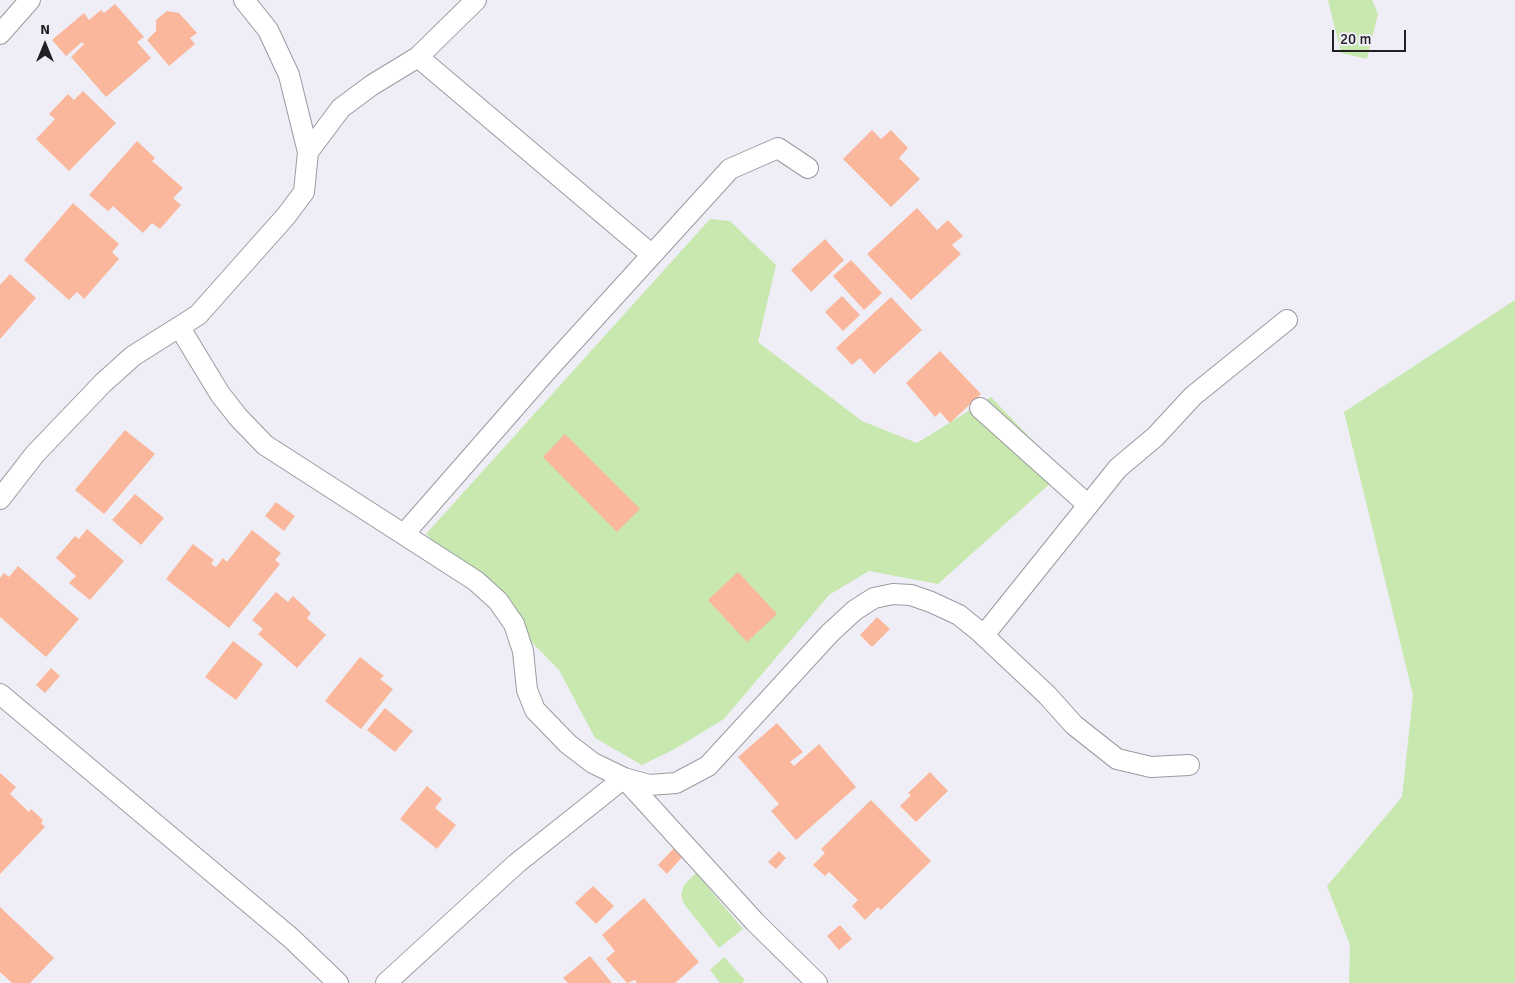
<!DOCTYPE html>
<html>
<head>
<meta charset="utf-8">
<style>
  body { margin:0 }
  #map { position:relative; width:1515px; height:983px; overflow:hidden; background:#efeef7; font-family:Signika,sans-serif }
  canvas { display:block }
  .north { position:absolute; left:20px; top:20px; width:50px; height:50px; -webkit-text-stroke:4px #efeef7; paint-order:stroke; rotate:0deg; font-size:14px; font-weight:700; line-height:20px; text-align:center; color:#201f22 }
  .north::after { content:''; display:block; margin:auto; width:18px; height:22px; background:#201f22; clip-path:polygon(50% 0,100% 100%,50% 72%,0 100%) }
  .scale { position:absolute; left:1332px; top:30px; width:74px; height:22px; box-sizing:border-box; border:2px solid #201f22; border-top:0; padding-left:6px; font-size:15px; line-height:18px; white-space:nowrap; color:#201f22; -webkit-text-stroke:4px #efeef7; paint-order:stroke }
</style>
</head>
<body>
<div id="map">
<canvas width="1515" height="983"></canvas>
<div class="north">N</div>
<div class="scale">20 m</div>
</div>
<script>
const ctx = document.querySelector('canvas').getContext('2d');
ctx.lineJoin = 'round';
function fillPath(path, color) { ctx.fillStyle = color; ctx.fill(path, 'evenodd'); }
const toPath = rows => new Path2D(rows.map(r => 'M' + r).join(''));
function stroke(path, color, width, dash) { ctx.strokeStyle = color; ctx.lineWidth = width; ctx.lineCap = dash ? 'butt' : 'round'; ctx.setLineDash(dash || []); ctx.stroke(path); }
fillPath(toPath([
  [1328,0,1372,0,1378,14,1367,59,1341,53],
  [710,219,730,221,776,265,758,342,862,421,917,443,991,397,1063,472,938,584,869,571,829,595,724,719,673,750,642,765,595,738,559,670,426,534],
  [1515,300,1515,983,1349,983,1350,945,1327,886,1402,797,1413,695,1344,412],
  [696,873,743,929,719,948,684,904,681,895,684,885],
  [724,957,745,980,742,983,720,983,710,970]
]), '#c8e8af');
fillPath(toPath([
  [115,4,144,37,137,42,151,58,106,97,71,57,84,44,82,42,66,56,52,40,84,13,89,20,101,10,104,13],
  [167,11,179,13,197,33,190,38,195,44,169,66,147,40,156,31,156,20],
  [83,91,116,123,69,171,36,139,55,119,49,114,68,94,74,100],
  [872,130,881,139,891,130,908,148,899,158,920,179,891,207,843,159],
  [137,141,155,158,152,161,183,188,173,198,181,205,160,229,152,223,143,233,113,206,108,211,89,195],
  [73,203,119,244,112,252,119,259,84,299,77,292,69,300,24,260],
  [917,208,937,230,948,220,963,236,952,245,961,254,911,300,867,254],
  [825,239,844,260,811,292,791,270],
  [851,260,882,293,864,310,833,276],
  [10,274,36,298,0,339,0,285],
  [842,296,860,315,843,331,825,312],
  [891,297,922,330,874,374,860,358,852,365,836,348],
  [940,351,981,394,950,423,940,412,935,417,906,383],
  [125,430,155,454,104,514,75,490],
  [565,434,640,509,617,532,543,457],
  [135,494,164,518,141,545,112,520],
  [276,502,295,516,284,531,265,516],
  [87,529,124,561,90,600,69,583,76,576,56,558,75,536,79,539],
  [252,530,281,553,275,560,280,564,229,628,166,579,193,544,214,560,211,564,216,567,223,558,227,562],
  [18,566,79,619,46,657,0,617,0,578,4,573,9,577],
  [738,572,777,614,747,642,708,600],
  [276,592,288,602,293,596,311,613,307,618,326,635,297,668,258,634,263,629,252,620],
  [877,617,890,629,872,647,860,635],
  [233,641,263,664,236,700,205,677],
  [360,657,384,676,380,679,393,689,361,729,325,701],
  [51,668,60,676,45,693,36,685],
  [385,708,413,731,395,752,367,730],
  [777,723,803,752,790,762,794,766,819,744,856,787,796,840,771,811,779,804,738,757],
  [930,772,948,791,916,822,900,806,911,795,908,793],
  [0,773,16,787,10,794,29,812,31,809,43,820,41,823,45,827,0,874],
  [427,786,442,799,435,808,456,825,437,849,400,819],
  [871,800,931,861,881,910,878,907,865,920,852,906,858,900,829,872,825,876,813,865,825,853,821,849],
  [675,847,684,855,667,874,658,865],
  [779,851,786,858,776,869,768,862],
  [593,886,614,906,596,924,575,903],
  [644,898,699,962,675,983,637,983,635,980,627,983,606,959,615,951,602,935],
  [0,907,54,958,30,983,12,983,0,972],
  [840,925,852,939,839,950,827,936],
  [590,956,612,983,568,983,563,978]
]), '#fbb79b');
const minor = toPath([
  [0,34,30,0],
  [418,57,652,255],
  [308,152,341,108,372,85,418,57,476,0],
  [180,328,220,394,238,417,265,445,476,581,498,601,514,624,523,651,527,690,535,710,568,744,593,763,624,778,649,785,676,783,708,766,830,633,855,610,874,598,893,594,911,595,931,602,959,615,980,632,1047,695,1074,725,1117,759,1151,767,1189,765],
  [980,408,1088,505],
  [0,499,35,454,103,383,133,356,198,315,286,216,304,192,308,152,289,75,268,30,244,0],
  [404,534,550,367,730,169,778,148,808,168],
  [984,635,1118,468,1155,437,1193,396,1287,320],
  [0,694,291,938,338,983],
  [624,778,755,922,817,983],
  [386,983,516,864,624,778]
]);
stroke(minor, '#9a9aa1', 22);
stroke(minor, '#fff', 20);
</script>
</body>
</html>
